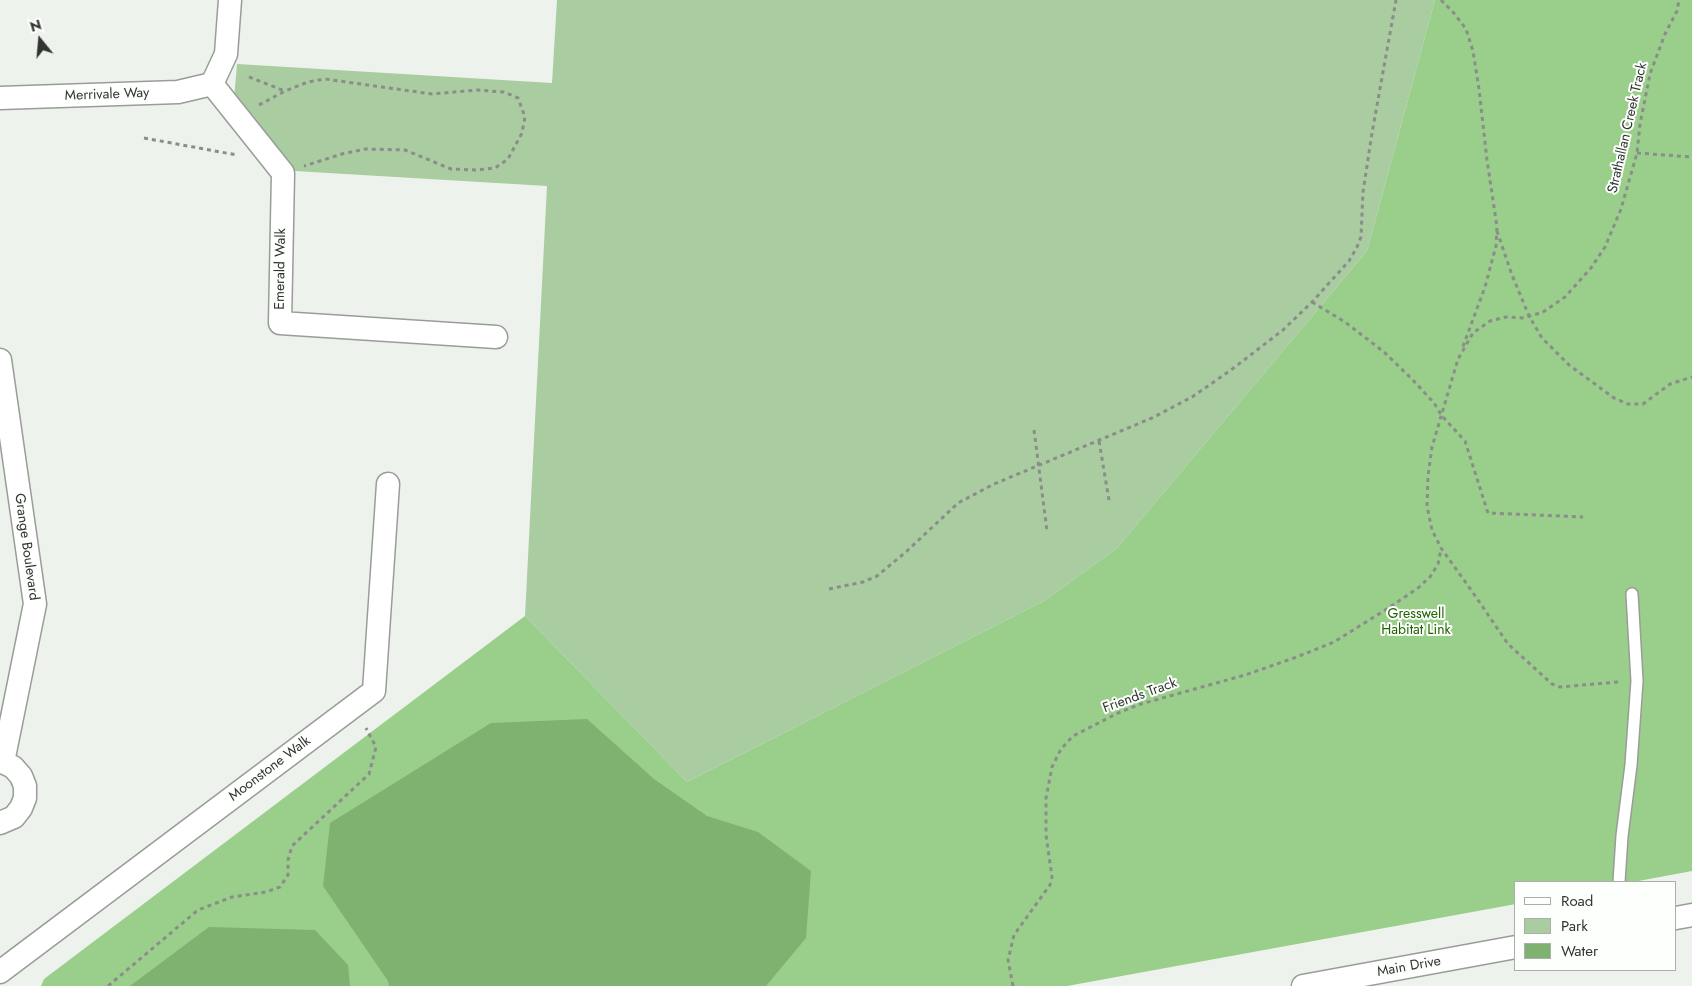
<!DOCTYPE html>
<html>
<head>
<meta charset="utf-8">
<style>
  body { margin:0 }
  #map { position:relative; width:1692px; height:986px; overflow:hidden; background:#eef2ed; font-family:Jost,sans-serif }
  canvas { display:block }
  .legend { position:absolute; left:1514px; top:881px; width:162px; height:90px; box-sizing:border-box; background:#fcfffb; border:1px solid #abaeab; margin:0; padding:6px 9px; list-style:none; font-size:15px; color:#323432 }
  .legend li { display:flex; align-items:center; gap:10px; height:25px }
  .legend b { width:25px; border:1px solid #abaeab }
  .north { position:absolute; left:15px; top:15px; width:50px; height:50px; -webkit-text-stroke:4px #fcfffb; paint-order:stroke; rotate:343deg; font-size:14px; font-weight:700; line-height:20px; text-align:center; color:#323432 }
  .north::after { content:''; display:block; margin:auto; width:18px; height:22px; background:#323432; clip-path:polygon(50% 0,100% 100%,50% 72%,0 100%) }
</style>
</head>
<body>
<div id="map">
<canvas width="1692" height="986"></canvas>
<ul class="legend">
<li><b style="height:6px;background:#fff"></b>Road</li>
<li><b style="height:14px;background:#aacca1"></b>Park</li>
<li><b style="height:14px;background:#7fb271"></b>Water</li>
</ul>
<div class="north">N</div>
</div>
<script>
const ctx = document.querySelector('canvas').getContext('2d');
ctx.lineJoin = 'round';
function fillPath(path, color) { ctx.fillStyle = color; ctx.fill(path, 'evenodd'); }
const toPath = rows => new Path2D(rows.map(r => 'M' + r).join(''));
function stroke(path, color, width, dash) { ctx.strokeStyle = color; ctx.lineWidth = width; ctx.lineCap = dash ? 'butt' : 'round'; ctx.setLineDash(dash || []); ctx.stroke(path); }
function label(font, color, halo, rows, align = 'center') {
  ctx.font = font + ' Jost,sans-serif'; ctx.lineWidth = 4; ctx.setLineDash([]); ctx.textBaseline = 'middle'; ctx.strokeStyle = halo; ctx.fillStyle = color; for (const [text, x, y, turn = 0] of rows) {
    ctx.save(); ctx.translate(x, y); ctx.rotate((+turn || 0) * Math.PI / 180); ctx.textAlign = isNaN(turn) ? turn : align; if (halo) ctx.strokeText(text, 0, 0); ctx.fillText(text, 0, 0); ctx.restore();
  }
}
fillPath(toPath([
  [557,0,1435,0,1367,251,1117,548,1044,601,687,782,525,616,547,186,295,171,234,99,237,64,552,83]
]), '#aacca1');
fillPath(toPath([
  [1435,0,1692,0,1692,871,1633,882,1516,882,1516,904,1067,986,41,986,44,979,525,616,687,782,1044,601,1117,548,1367,251]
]), '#9ace8b');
fillPath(toPath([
  [587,719,654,779,707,816,758,832,811,871,806,938,766,986,389,986,388,981,323,886,330,823,491,723],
  [209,927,315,930,348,965,350,986,130,986]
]), '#7fb271');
const lane = toPath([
  [1619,882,1622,836,1631,765,1637,681,1632,594]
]);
const street = toPath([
  [212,84,283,173,280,323,496,337],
  [212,84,226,54,230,0],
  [0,98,178,92,212,84],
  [0,360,35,604,3,762],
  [0,761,13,767,21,776,25,786,25,798,21,808,14,817,0,823],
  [1676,918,1692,915],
  [0,972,374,691,388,484],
  [1303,986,1516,947]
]);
stroke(lane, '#999d98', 14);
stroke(street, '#999d98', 25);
stroke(toPath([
  [1441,0,1453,12,1466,29,1473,51,1479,89,1487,160,1497,227,1496,246,1485,287,1462,349],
  [249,77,285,91],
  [259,105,285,91,308,82,325,79,432,94,477,90,504,92,518,98,525,117,522,133,508,159,495,168,476,170,451,169,405,150,365,149,342,154,304,166],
  [144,138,237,155],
  [1637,153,1692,157],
  [1497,231,1512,275,1529,316,1542,338,1569,365,1614,398,1628,404,1643,404,1670,384,1692,377],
  [1312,302,1345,322,1384,352,1412,379,1434,403,1442,416,1465,441,1488,513,1583,517],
  [1034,430,1047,531],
  [1099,441,1109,500],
  [829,589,863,582,877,576,907,551,958,503,994,484,1152,418,1192,397,1231,370,1283,330,1312,302,1349,261,1357,247,1361,237,1363,192,1372,133,1396,0],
  [1618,682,1560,687,1552,684,1508,644,1476,597,1441,548,1432,530,1427,506,1428,476,1432,447,1458,359,1473,333,1490,321,1506,317,1524,318,1543,312,1565,297,1591,268,1605,247,1621,209,1637,153,1640,124,1650,74,1665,34,1677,11,1679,0],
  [108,986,198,910,232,897,266,892,280,887,288,875,288,860,292,846,369,774,376,747,366,728],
  [1013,986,1008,960,1014,935,1050,885,1052,877,1046,835,1046,798,1052,767,1061,749,1073,736,1118,713,1141,704,1245,675,1294,658,1334,642,1390,607,1418,588,1430,577,1438,564,1441,549]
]), '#8a8d89', 3, [4, 4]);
stroke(lane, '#fff', 11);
stroke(street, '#fff', 22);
label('14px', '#323432', '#fcfffb', [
  ["Merrivale Way",107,95,-2],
  ["Strathallan Creek Track",1628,128,-77],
  ["Emerald Walk",281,269,-89],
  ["Grange Boulevard",26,547,82],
  ["Friends Track",1140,696,-20],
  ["Moonstone Walk",270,769,-37],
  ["Main Drive",1409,967,-10]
]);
label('14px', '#216203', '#fcfffb', [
  ["Gresswell",1416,615],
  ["Habitat Link",1416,631]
]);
</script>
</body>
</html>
